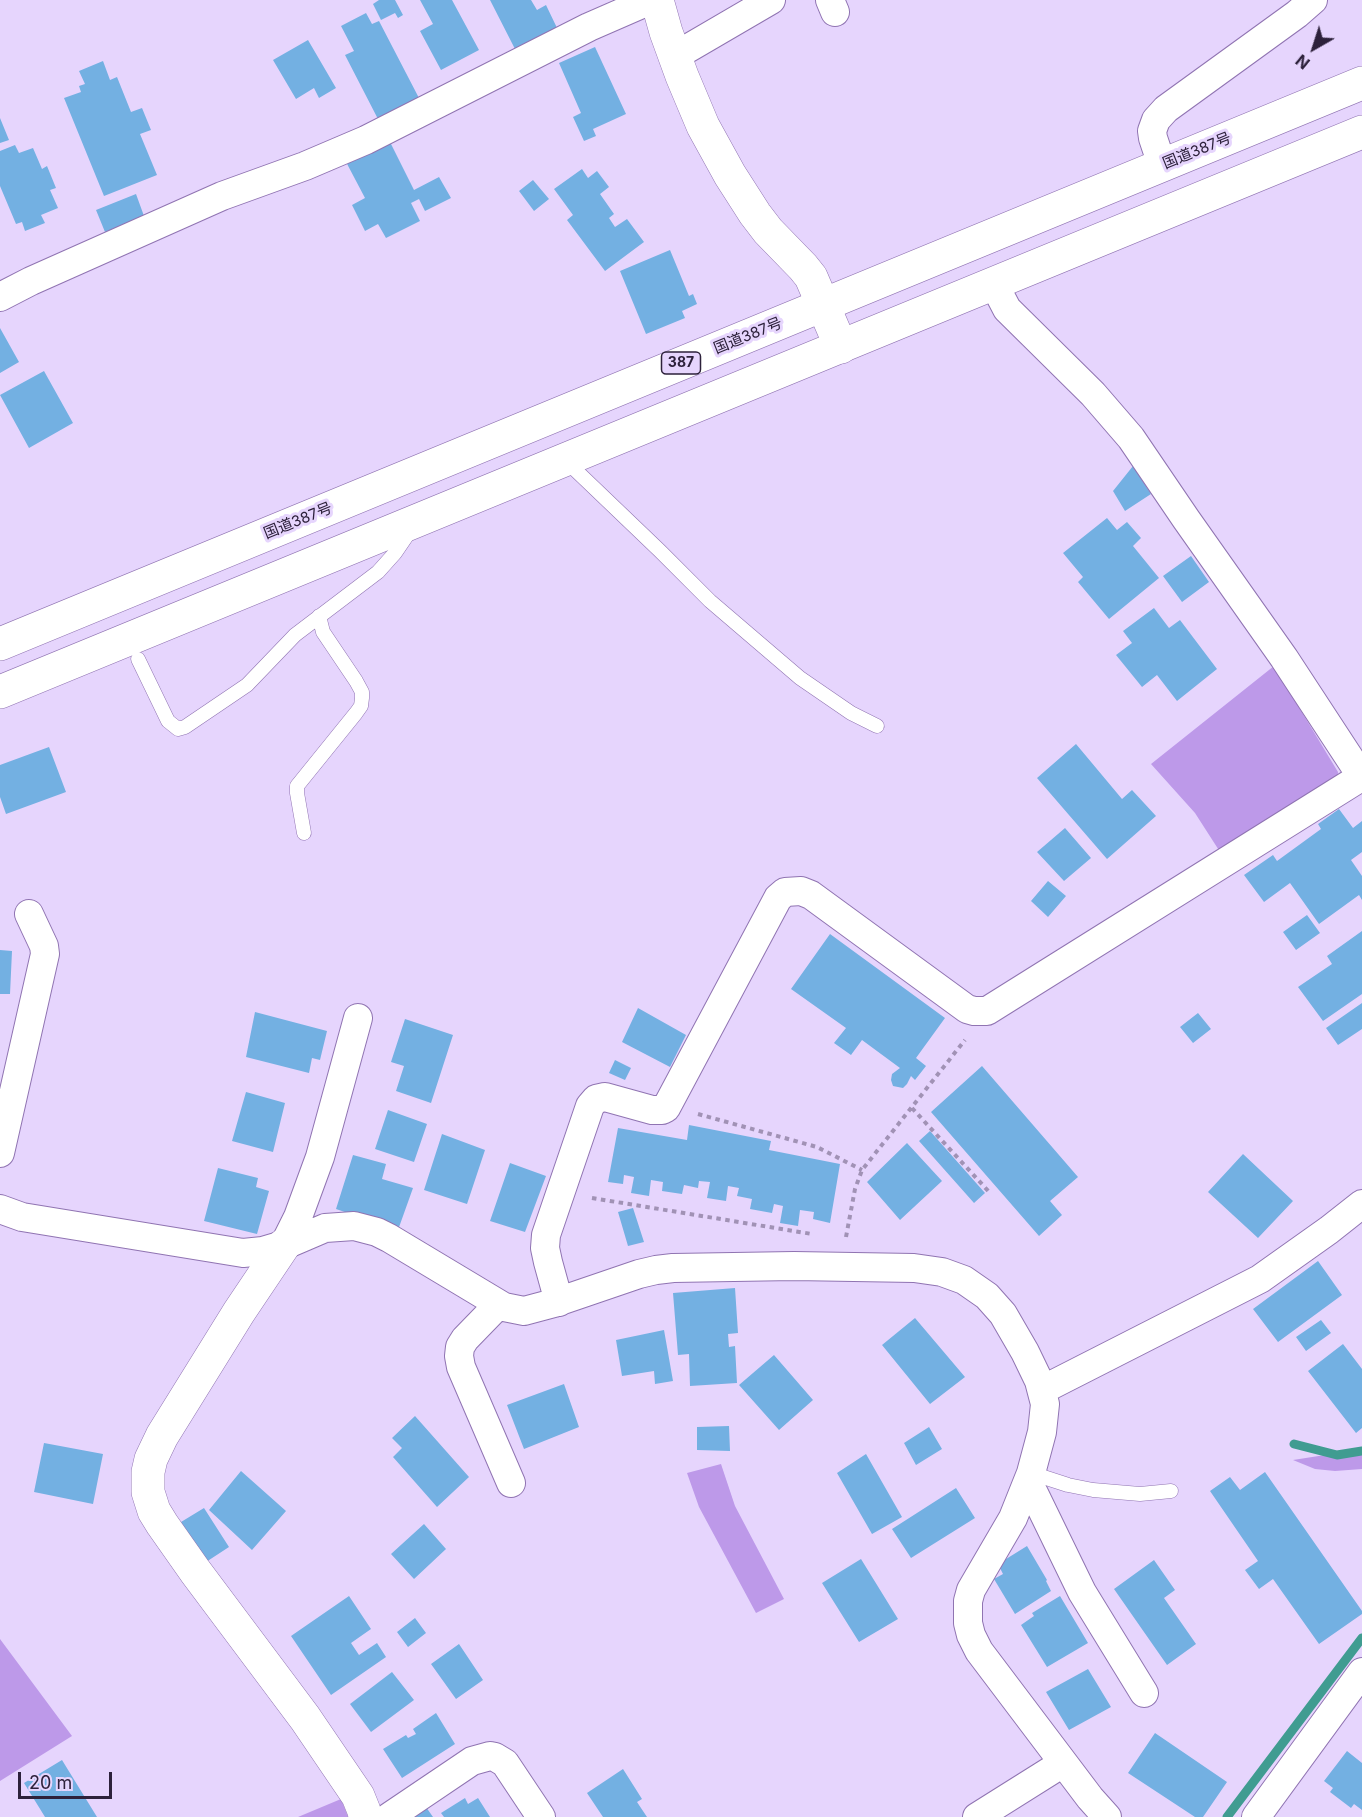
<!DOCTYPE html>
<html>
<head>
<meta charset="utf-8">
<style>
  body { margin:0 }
  #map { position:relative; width:1362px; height:1817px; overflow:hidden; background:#e6d5fd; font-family:Inter,sans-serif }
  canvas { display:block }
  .north { position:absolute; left:1284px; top:18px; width:60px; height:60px; -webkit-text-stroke:4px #e6d5fd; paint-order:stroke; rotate:219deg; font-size:16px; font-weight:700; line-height:24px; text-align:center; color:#2d213b }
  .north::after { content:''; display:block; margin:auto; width:21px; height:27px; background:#2d213b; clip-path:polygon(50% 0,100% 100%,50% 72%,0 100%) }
  .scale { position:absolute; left:18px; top:1772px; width:94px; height:27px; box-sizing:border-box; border:3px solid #2d213b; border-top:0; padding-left:8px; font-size:18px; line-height:21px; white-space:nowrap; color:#2d213b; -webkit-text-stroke:4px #e6d5fd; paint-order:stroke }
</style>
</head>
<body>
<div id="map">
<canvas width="1362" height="1817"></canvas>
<div class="north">N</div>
<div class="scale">20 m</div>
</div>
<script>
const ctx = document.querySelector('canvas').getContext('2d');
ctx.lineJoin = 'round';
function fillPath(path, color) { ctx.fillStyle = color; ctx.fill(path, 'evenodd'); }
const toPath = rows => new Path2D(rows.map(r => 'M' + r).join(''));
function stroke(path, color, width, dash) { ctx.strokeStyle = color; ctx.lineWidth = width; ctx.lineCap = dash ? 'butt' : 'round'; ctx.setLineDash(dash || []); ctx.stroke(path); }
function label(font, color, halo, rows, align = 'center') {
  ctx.font = font + ' Inter,"Noto Sans JP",sans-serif'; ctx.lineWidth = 6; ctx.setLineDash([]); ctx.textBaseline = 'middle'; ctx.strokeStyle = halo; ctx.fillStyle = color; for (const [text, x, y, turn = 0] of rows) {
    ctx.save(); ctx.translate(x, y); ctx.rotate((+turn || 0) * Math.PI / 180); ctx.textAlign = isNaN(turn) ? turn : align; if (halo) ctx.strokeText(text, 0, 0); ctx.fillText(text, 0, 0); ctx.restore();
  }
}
fillPath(toPath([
  [1274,666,1338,772,1337,785,1222,855,1195,813,1151,764],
  [1325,1455,1344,1457,1362,1455,1362,1469,1335,1471,1315,1469,1293,1460],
  [721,1464,735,1506,784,1599,756,1613,699,1507,687,1473],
  [0,1639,72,1736,0,1781],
  [341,1799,348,1817,298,1817]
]), '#bd99e9');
stroke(toPath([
  [1294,1444,1337,1455,1362,1451],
  [1227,1817,1362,1638]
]), '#409c91', 9);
fillPath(toPath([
  [379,0,395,0,403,15,398,18,395,13,381,20,373,4],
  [420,0,452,0,479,50,441,70,420,31,433,24],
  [490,0,531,0,537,10,546,5,558,30,515,49],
  [366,13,372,24,379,21,420,100,379,121,345,55,354,51,341,26],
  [308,40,336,88,319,98,314,88,296,99,273,60],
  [595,47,626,114,593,129,596,136,584,141,573,117,581,113,559,63],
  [103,61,110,80,117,77,131,112,142,108,151,130,140,134,157,175,104,196,64,98,81,92,79,86,85,84,79,71],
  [0,118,9,140,0,143],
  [388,138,414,190,439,177,451,198,425,211,419,199,411,203,420,221,386,238,378,224,365,231,352,205,365,198,345,160],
  [15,145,19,153,33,148,42,169,47,166,56,188,50,190,58,208,41,215,45,223,25,231,22,222,16,224,0,186,0,151],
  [582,169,588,178,597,171,609,187,600,194,614,214,609,218,615,227,627,219,644,242,605,271,567,220,573,215,554,189],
  [533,180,549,199,534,211,519,191],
  [136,194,144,216,105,232,96,210],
  [670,250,689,296,693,294,697,304,682,311,685,318,646,334,620,271],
  [0,328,19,362,0,373],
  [44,371,73,423,29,448,0,395],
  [1133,466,1151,494,1125,511,1113,491],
  [1107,518,1117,530,1127,522,1141,538,1133,546,1159,578,1109,619,1078,582,1083,577,1063,553],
  [1191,556,1209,582,1182,602,1163,576],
  [1154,608,1169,628,1180,620,1217,669,1177,701,1157,675,1142,687,1116,655,1132,643,1123,631],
  [1076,744,1122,799,1132,790,1156,816,1107,859,1037,778],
  [49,747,66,792,6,814,0,797,0,765],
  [1339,809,1353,828,1362,821,1362,852,1351,860,1362,876,1362,900,1359,895,1319,924,1290,883,1264,902,1244,875,1273,855,1277,861,1321,829,1318,824],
  [1065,828,1091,858,1064,881,1037,852],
  [1048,881,1066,896,1048,917,1031,901],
  [1307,915,1320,933,1296,950,1283,932],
  [1362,931,1362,994,1323,1021,1298,987,1332,964,1327,956],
  [830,934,945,1018,916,1058,926,1066,915,1080,911,1076,907,1084,903,1088,893,1086,891,1080,892,1074,900,1068,862,1040,851,1055,834,1043,846,1028,791,989],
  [0,950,12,951,10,994,0,994],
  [1362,1003,1362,1029,1338,1045,1326,1028],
  [638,1008,686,1035,670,1067,622,1042],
  [255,1012,327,1031,320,1060,312,1058,309,1073,246,1057],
  [1198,1013,1211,1029,1193,1043,1180,1027],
  [405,1019,453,1035,431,1103,396,1091,404,1066,391,1062],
  [615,1060,631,1068,625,1080,609,1073],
  [982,1066,1078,1177,1050,1201,1062,1215,1039,1236,931,1112],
  [246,1092,285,1103,273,1152,232,1141],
  [388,1110,427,1124,414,1162,375,1149],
  [689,1125,771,1141,769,1150,840,1164,830,1223,813,1219,814,1212,800,1210,798,1226,780,1223,783,1206,774,1204,772,1213,750,1209,752,1199,737,1196,739,1188,728,1186,726,1201,707,1198,710,1182,699,1181,698,1188,684,1185,682,1194,662,1191,663,1182,651,1180,649,1196,631,1193,634,1177,624,1175,623,1184,608,1182,618,1128,687,1140],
  [930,1131,985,1193,974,1203,919,1141],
  [442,1134,485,1150,467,1204,424,1190],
  [907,1143,942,1181,900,1220,867,1182],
  [1243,1154,1293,1201,1258,1238,1208,1192],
  [353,1155,386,1164,382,1179,413,1188,398,1230,336,1209],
  [510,1163,546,1176,525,1232,490,1221],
  [218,1168,258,1178,256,1187,269,1191,257,1234,204,1221],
  [633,1208,644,1242,628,1246,618,1212],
  [1318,1261,1342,1295,1278,1342,1253,1309],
  [735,1288,738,1333,728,1334,729,1347,735,1346,737,1383,690,1386,689,1354,678,1355,673,1293],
  [915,1318,965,1377,930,1404,882,1345],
  [1321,1320,1331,1333,1306,1351,1296,1337],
  [664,1330,673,1381,655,1384,654,1371,622,1376,616,1340],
  [1343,1344,1362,1369,1362,1428,1356,1433,1308,1371],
  [774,1355,813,1400,779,1430,739,1385],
  [564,1384,579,1427,524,1449,507,1405],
  [415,1416,469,1477,437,1507,393,1457,402,1448,392,1438],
  [729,1426,730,1451,697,1450,697,1427],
  [929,1427,942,1449,916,1465,904,1443],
  [44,1443,103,1454,93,1504,34,1492],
  [866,1454,902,1517,872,1534,837,1473],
  [241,1471,286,1511,252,1550,209,1510],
  [1265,1472,1362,1611,1362,1614,1319,1644,1273,1579,1259,1589,1245,1570,1258,1561,1210,1491,1230,1477,1240,1490],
  [956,1488,975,1518,911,1558,892,1529],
  [204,1508,229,1547,206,1562,181,1522],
  [424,1524,446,1549,414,1579,391,1554],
  [1027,1546,1047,1580,1046,1581,1051,1591,1015,1614,994,1579,1003,1574,998,1564],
  [861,1559,898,1619,859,1642,822,1583],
  [1154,1560,1175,1590,1164,1598,1196,1644,1167,1665,1114,1589],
  [349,1596,371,1629,351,1643,359,1655,377,1643,386,1657,331,1695,291,1636],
  [1060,1596,1088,1643,1047,1667,1021,1625,1034,1616,1032,1613],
  [415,1618,426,1633,408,1647,397,1632],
  [459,1644,483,1680,456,1699,431,1664],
  [1088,1669,1111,1707,1069,1730,1046,1692],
  [392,1672,414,1700,371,1732,350,1704],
  [436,1713,455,1744,402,1778,383,1749,406,1735,408,1738,416,1734,413,1729],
  [1155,1733,1227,1782,1203,1817,1195,1817,1128,1773],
  [1347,1751,1362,1763,1362,1810,1354,1804,1351,1808,1330,1792,1333,1788,1324,1781],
  [62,1760,97,1817,45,1817,24,1783],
  [623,1769,642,1799,637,1802,647,1817,603,1817,587,1793],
  [465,1798,468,1804,478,1798,490,1817,444,1817,441,1813],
  [426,1807,433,1817,410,1817]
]), '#73b0e2');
const service = toPath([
  [565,460,660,551,710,601,800,678,851,713,877,726],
  [138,659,168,721,178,729,185,727,247,685,295,635,378,572,395,553,410,531],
  [304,833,297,793,297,786,356,713,361,706,362,698,362,692,356,681,323,632,319,616],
  [1031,1473,1068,1485,1093,1490,1140,1494,1171,1491]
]);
const minor = toPath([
  [830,0,835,12],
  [675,56,771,0],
  [1162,165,1153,138,1152,131,1156,120,1166,109,1297,14,1313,0],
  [994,284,1007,309,1093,394,1131,438,1186,519,1284,658,1362,777],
  [0,297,31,281,222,196,305,166,366,140,589,27,651,0],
  [0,1153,45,954,44,946,29,914],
  [0,1209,22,1217,243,1253,263,1251,290,1243,325,1228,354,1226,377,1232,389,1238,504,1307,524,1311,554,1303,639,1274,656,1270,673,1268,794,1266,914,1268,942,1272,964,1280,987,1296,1003,1314,1025,1352,1039,1381,1045,1404,1042,1432,1031,1473,1013,1518,971,1590,968,1601,968,1623,971,1635,979,1651,1090,1798,1107,1817],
  [284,1245,298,1217,320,1157,358,1018],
  [559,1302,548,1262,545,1248,546,1235,590,1106,596,1099,605,1097,652,1110,662,1110,666,1108,778,898,785,892,801,891,811,895,967,1009,974,1011,987,1011,1361,777],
  [499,1304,465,1339,460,1347,459,1356,461,1367,511,1483],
  [1042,1390,1260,1279,1329,1230,1362,1204],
  [1028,1481,1082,1592,1144,1693],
  [389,1817,472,1761,490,1756,495,1757,505,1763,541,1817],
  [977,1817,1063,1763],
  [1256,1817,1362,1672]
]);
const tertiary = toPath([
  [657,0,666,32,682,76,703,126,730,175,755,214,768,231,803,267,811,277,841,347],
  [284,1245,239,1312,162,1436,151,1459,148,1472,148,1492,154,1511,162,1524,195,1571,305,1718,358,1796,364,1811,365,1817]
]);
const trunk = toPath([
  [0,644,1362,83],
  [0,692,1362,132]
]);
stroke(service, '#9074b2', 15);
stroke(minor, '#9074b2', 30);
stroke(tertiary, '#9074b2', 34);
stroke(trunk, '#9074b2', 34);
stroke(toPath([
  [912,1108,991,1194],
  [698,1114,817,1147,862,1170],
  [592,1198,812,1234],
  [846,1237,855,1189,862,1170,965,1040]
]), '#a192b5', 4, [4.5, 4.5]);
stroke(service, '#fff', 14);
stroke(minor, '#fff', 28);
stroke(tertiary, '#fff', 33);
stroke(trunk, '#fff', 33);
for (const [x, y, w] of [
  [681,363,39]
]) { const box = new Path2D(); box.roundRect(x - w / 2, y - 11, w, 22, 4.5); ctx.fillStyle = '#e6d5fd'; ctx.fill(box); stroke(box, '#2d213b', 1.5); }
label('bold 14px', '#2d213b', null, [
  ["387",681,363]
]);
label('15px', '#2d213b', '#e6d5fd', [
  ["国道387号",1197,151,-22],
  ["国道387号",748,336,-22],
  ["国道387号",298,521,-22]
]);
</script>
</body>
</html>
